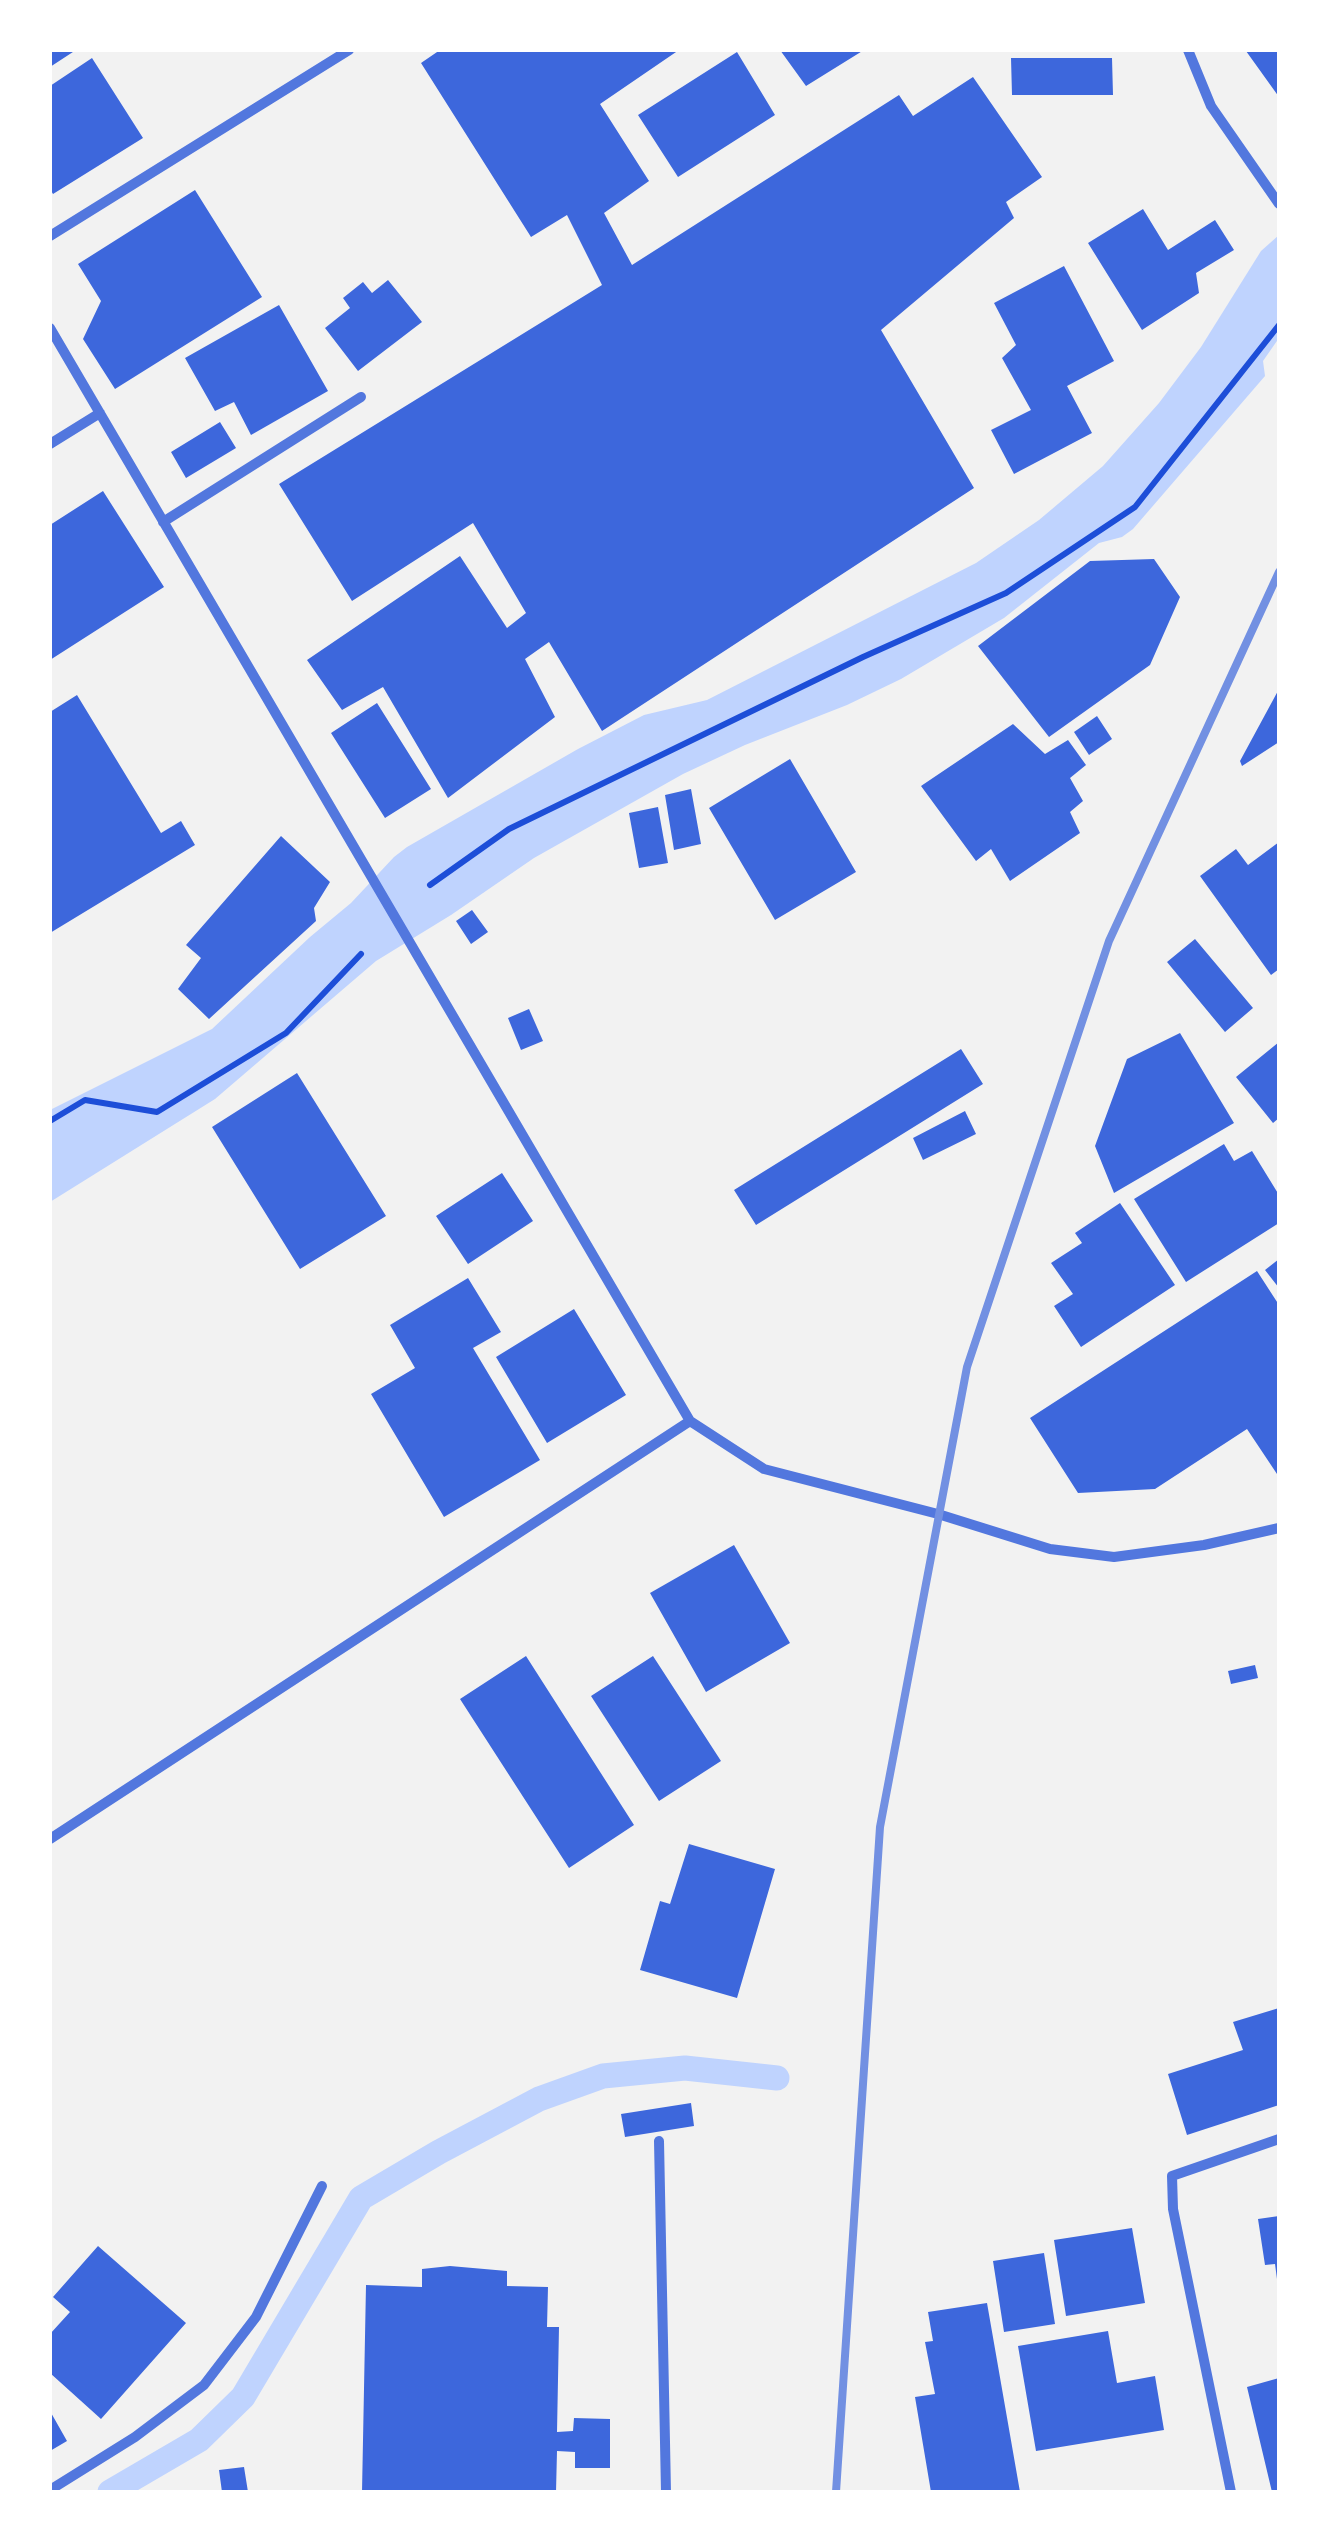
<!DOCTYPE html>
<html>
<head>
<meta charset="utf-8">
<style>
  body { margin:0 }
  #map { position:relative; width:1329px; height:2542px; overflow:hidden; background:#f2f2f2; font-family:Figtree,sans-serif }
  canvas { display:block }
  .frame { position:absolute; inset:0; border:52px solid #fff; pointer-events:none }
</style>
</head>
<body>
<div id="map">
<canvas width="1329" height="2542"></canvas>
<div class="frame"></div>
</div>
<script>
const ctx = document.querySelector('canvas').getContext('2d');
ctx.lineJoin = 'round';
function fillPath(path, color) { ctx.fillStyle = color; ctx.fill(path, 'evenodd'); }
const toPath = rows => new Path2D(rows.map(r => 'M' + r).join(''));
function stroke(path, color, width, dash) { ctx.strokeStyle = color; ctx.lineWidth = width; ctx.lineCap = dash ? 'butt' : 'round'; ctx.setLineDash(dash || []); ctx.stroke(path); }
fillPath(toPath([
  [1279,235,1279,338,1263,361,1265,376,1133,529,1122,537,1099,543,1004,618,901,679,847,705,745,745,683,774,534,858,451,915,376,961,215,1099,50,1202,50,1110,212,1029,310,937,351,903,394,857,407,847,578,749,644,715,707,700,976,563,1039,520,1103,466,1159,403,1201,347,1261,251]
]), '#bfd3fe');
stroke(toPath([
  [110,2492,199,2440,243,2397,361,2198,439,2152,539,2099,603,2076,685,2068,777,2078]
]), '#bfd3fe', 25);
fillPath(toPath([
  [50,50,76,50,50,67],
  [440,50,679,50,600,104,649,181,604,213,632,265,899,95,913,116,973,77,1042,177,1006,202,1014,218,881,330,974,488,602,731,549,642,525,659,555,717,448,798,383,687,342,710,307,660,460,556,507,628,526,613,473,523,352,601,279,484,602,285,567,215,531,237,421,63],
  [780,50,864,50,806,86],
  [1248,50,1279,50,1279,97,1246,51],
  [737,52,775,115,678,177,638,115],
  [92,58,143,138,53,194,50,189,50,86],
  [1011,58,1112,58,1113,95,1012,95],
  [195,190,262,297,115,389,83,339,101,301,78,264],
  [1143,209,1168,250,1215,220,1234,250,1196,273,1199,293,1142,330,1088,243],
  [1064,266,1114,361,1067,386,1092,433,1014,474,991,430,1031,410,1002,358,1016,345,994,303],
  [388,280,422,322,358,371,325,328,350,308,343,298,363,282,372,293],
  [279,305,328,391,251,435,234,402,215,411,185,358],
  [220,422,236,448,186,478,171,452],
  [103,491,164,587,50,660,50,525],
  [1154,559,1180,597,1150,665,1049,737,978,646,1090,561],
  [1279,689,1279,742,1242,766,1240,761],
  [77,695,161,833,181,821,195,845,50,933,50,712],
  [377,703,431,789,385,818,331,733],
  [1097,716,1112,739,1089,755,1074,732],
  [1013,724,1045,754,1068,740,1086,765,1070,778,1083,801,1070,812,1080,833,1010,881,991,849,976,861,921,786],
  [790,759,856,872,775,920,709,808],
  [691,789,701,844,674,850,665,795],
  [658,807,668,863,639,868,629,813],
  [281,836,330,882,314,908,316,921,209,1019,178,989,201,958,186,945],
  [1279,842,1279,969,1271,975,1200,876,1236,849,1248,865],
  [472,910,488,932,471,944,456,921],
  [1195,939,1253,1008,1225,1032,1167,962],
  [529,1009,543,1041,521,1050,508,1018],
  [1180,1033,1234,1123,1114,1193,1095,1146,1127,1059],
  [1279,1042,1279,1118,1273,1123,1236,1077],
  [961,1049,983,1084,756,1225,734,1190],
  [297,1073,386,1216,300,1269,212,1127],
  [965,1111,976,1134,923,1160,913,1138],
  [1224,1144,1234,1161,1252,1151,1279,1195,1279,1223,1186,1282,1134,1199],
  [502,1173,533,1221,468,1264,436,1216],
  [1120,1203,1175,1285,1081,1347,1054,1306,1073,1294,1051,1263,1082,1243,1075,1233],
  [1279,1259,1279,1288,1265,1270],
  [1257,1271,1279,1305,1279,1477,1247,1429,1155,1489,1078,1493,1030,1418],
  [468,1278,501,1332,473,1348,540,1460,444,1517,371,1394,415,1368,390,1325],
  [574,1309,626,1395,547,1443,496,1357],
  [734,1545,790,1643,706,1692,650,1593],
  [526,1656,634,1825,569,1868,460,1699],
  [653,1656,721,1761,659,1801,591,1696],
  [1255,1665,1258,1678,1231,1684,1228,1671],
  [689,1844,775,1869,737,1998,640,1970,660,1901,670,1904],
  [1279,2008,1279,2105,1187,2135,1168,2074,1243,2050,1233,2022],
  [691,2103,694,2126,625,2137,621,2114],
  [1279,2216,1279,2278,1277,2279,1275,2264,1265,2265,1258,2219],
  [1132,2228,1145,2303,1066,2316,1054,2240],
  [98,2246,186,2323,101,2419,50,2373,50,2334,70,2312,53,2297],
  [1044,2253,1055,2324,1004,2332,993,2261],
  [450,2266,507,2271,507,2286,548,2287,547,2327,559,2327,557,2432,573,2431,574,2418,610,2419,610,2468,575,2468,575,2452,557,2451,556,2492,362,2492,366,2285,422,2287,422,2269],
  [987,2303,1020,2492,931,2492,915,2397,935,2394,925,2342,933,2341,928,2312],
  [1108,2331,1117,2383,1155,2376,1164,2430,1036,2451,1018,2346],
  [1279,2378,1279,2492,1272,2492,1247,2387],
  [50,2411,67,2441,50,2451],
  [244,2467,248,2492,222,2492,219,2470]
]), '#3d67dc');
stroke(toPath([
  [430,885,509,829,863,657,1006,593,1135,507,1279,325],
  [50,1121,85,1100,157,1112,286,1033,361,954]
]), '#1d4ed8', 6);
stroke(toPath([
  [1188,50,1211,106,1279,204],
  [50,236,349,50],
  [50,328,690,1421,764,1469,938,1514,1050,1549,1114,1557,1204,1545,1279,1528],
  [50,444,100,413],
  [163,522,361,397],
  [50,1839,690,1421],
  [659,2141,666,2492],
  [50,2490,135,2437,204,2385,256,2317,322,2186],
  [1231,2492,1173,2209,1172,2176,1279,2139]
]), '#5277de', 10);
stroke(toPath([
  [836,2492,880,1827,967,1367,1109,941,1279,572]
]), '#7290e2', 8);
</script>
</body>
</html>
